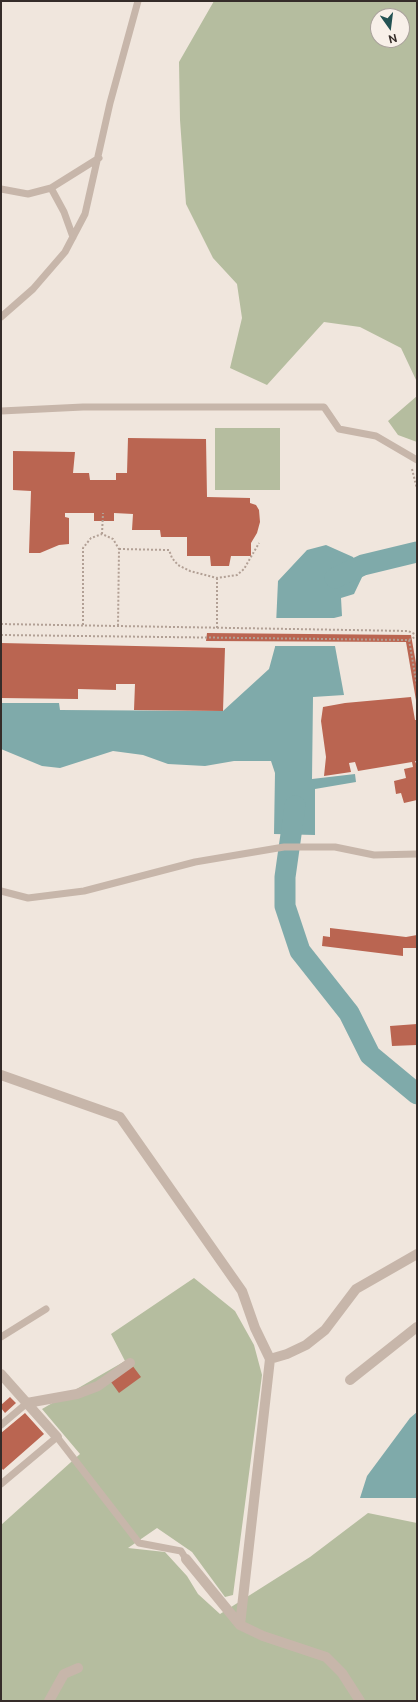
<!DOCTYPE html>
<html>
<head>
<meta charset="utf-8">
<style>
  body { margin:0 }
  #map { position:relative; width:418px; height:1702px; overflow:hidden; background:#f0e6dd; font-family:"Public Sans",sans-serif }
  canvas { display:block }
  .frame { position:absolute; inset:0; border:2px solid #352c29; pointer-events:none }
  .north { position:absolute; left:370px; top:8px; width:40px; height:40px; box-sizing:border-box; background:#f8f0e9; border:1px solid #aaa29c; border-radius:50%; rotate:166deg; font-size:11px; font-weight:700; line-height:16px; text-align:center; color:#352c29 }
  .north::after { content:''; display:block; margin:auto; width:14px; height:18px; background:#235253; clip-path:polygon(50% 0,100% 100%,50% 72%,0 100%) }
</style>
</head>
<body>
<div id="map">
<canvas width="418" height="1702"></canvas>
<div class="frame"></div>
<div class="north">N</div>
</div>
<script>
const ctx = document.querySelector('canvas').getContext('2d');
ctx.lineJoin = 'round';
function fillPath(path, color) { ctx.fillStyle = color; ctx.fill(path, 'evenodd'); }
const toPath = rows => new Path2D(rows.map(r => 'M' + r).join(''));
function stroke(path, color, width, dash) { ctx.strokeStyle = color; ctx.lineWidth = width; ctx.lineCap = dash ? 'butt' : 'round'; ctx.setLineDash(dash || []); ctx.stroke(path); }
fillPath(toPath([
  [214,1,417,1,417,382,401,348,360,327,324,322,267,385,230,368,242,318,237,284,213,258,186,204,180,120,179,62],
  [378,16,402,16,402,40,378,40],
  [417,396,417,442,398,435,388,421],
  [215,428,280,428,280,490,215,490],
  [194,1278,235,1311,254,1345,262,1375,233,1595,225,1597,192,1552,157,1528,128,1548,165,1552,187,1576,198,1594,220,1614,310,1557,368,1513,417,1523,417,1701,1,1701,1,1525,80,1454,42,1409,125,1361,111,1334]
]), '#b5bd9f');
fillPath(toPath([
  [326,545,353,557,364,573,354,594,341,598,342,616,330,619,344,695,313,697,312,779,355,774,356,782,315,789,315,835,274,834,275,773,271,761,234,761,205,766,168,764,143,755,113,751,60,768,42,766,1,749,1,703,59,703,60,710,223,711,269,669,275,647,278,581,307,550],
  [417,1412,417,1498,360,1498,367,1476,410,1418]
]), '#7faaaa');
fillPath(toPath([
  [275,618,343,618,332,620,337,646,273,646]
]), '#f0e6dd');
stroke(toPath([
  [335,578,363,565,417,552],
  [295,806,285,877,285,906,300,951,349,1013,370,1055,417,1094]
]), '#7faaaa', 21);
fillPath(toPath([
  [128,438,206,439,207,497,250,498,250,503,256,505,259,510,260,522,257,533,251,543,251,556,231,556,229,566,211,566,210,556,187,556,187,537,161,537,160,530,132,530,133,514,114,513,114,521,94,521,94,513,65,513,65,517,69,518,69,544,59,545,40,553,29,553,31,491,13,490,13,451,75,452,73,473,89,473,90,480,116,480,116,473,127,473],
  [207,633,411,635,417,669,417,706,406,642,206,641],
  [1,643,225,648,223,711,134,710,135,684,116,684,116,690,78,689,78,699,1,698],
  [411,697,415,720,417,720,417,761,415,761,417,766,417,800,404,803,401,793,396,794,394,781,406,778,404,769,413,767,412,762,358,771,355,762,349,763,351,772,324,776,326,757,321,721,323,707,345,703],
  [330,928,406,937,417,935,417,948,403,948,403,956,322,946,323,936,330,937],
  [417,1024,417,1045,392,1046,390,1026],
  [132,1365,141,1377,119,1393,111,1382],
  [10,1397,16,1403,5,1413,1,1408,1,1405],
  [25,1413,44,1434,3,1470,1,1467,1,1433]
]), '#ba6551');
stroke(toPath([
  [412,469,417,489],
  [102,534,103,513],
  [119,549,169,550,172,558,178,565,190,571,217,578,237,575,244,569,259,543],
  [217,578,217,628],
  [1,624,408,631,417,635],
  [83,625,83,548,91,538,102,534,113,539,119,549,118,626],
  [1,635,409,640,417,686],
  [409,640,417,636]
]), '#b2a095', 2, [2, 2]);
stroke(toPath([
  [51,188,64,212,73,237],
  [1,189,28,194,51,188,99,158],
  [1,317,33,289,65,252,85,214,110,103,138,1],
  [1,411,83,407,324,407,339,429,376,436,417,460],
  [1,891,28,898,84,891,195,862,284,847,335,847,374,855,417,854],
  [1,1337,46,1309],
  [1,1425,27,1403],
  [1,1484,57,1437,139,1543,181,1551,186,1559]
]), '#c7b6aa', 7);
stroke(toPath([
  [1,1075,120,1117,242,1291,255,1328,270,1359,287,1354,306,1345,325,1330,356,1289,417,1254],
  [1,1374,57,1437],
  [350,1380,417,1327],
  [27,1403,77,1394,98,1386,130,1363],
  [186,1559,240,1625,263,1636,326,1657,342,1673,360,1701],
  [240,1625,270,1359],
  [49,1701,64,1674,78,1668]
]), '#c7b6aa', 10);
</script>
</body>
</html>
